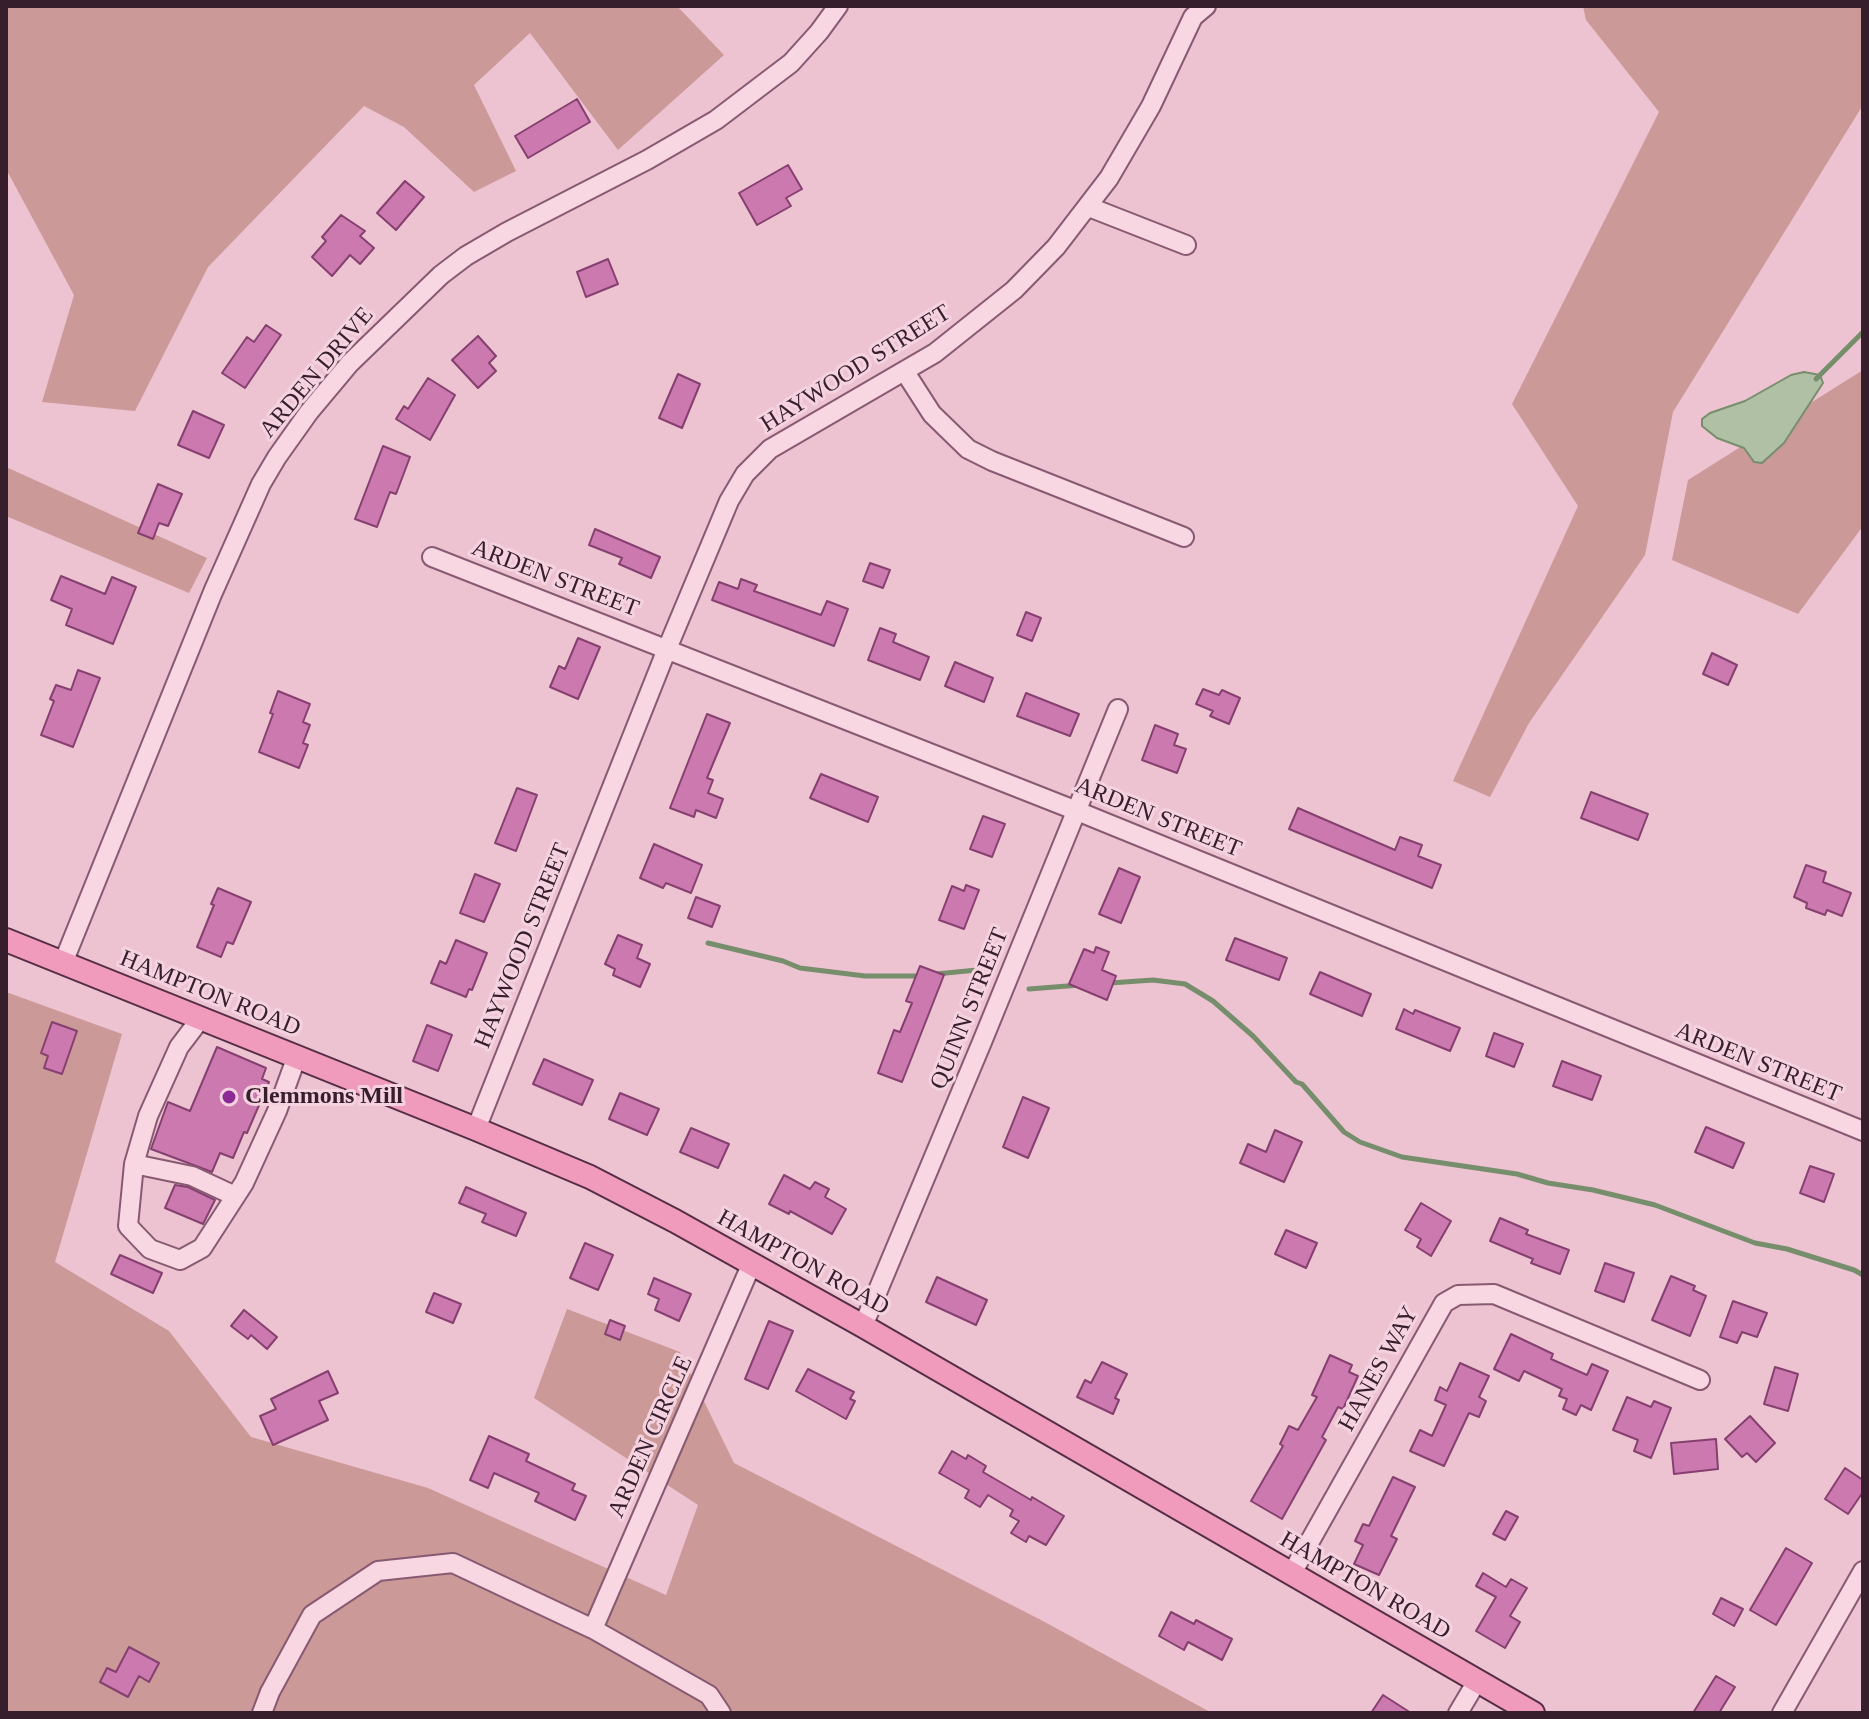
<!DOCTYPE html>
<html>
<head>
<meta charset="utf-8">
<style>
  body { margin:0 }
  #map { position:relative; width:1869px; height:1719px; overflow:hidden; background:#edc3d2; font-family:"Times New Roman",serif }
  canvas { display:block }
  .frame { position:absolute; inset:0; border:8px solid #371e2d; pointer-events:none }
</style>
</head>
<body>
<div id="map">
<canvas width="1869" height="1719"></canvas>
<div class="frame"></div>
</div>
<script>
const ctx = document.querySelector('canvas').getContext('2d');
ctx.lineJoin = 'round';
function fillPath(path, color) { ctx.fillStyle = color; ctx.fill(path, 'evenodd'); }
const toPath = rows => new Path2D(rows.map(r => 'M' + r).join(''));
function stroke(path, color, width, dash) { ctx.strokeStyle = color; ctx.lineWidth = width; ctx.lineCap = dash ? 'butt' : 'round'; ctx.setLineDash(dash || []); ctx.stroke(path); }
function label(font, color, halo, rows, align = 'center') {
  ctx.font = font + ' "Times New Roman",serif'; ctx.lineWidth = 6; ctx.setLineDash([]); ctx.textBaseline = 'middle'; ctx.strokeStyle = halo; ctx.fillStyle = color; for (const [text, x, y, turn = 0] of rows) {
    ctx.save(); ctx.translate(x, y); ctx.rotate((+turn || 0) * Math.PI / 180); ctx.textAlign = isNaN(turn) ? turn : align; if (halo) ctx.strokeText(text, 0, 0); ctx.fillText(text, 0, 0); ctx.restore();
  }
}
fillPath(toPath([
  [6,6,677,6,724,55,618,150,530,33,474,85,516,171,474,192,404,127,364,106,208,267,135,411,42,402,74,295,6,169],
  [1583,6,1863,6,1863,105,1673,412,1645,555,1529,723,1490,797,1453,781,1578,506,1512,404,1659,112,1586,20],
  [1863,370,1863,526,1798,614,1672,560,1688,480],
  [6,467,207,558,189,593,6,516],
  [6,992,122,1034,55,1262,169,1331,251,1437,428,1488,666,1595,698,1505,534,1398,567,1309,680,1352,734,1463,1041,1620,1212,1713,6,1713]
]), '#cb9997');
const water = toPath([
  [1804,372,1820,375,1823,383,1784,443,1762,463,1754,462,1744,448,1717,438,1702,426,1702,419,1710,413,1745,401,1791,375,1804,372]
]);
fillPath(water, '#afc0a5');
stroke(water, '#778e6c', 2);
stroke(toPath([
  [1816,379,1863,332],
  [708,943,783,961,800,968,865,976,923,976],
  [936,974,977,970],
  [1110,983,1153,980,1185,984,1213,1001,1253,1036,1296,1082,1302,1084,1344,1132,1360,1142,1402,1157,1517,1174,1548,1183,1593,1190,1655,1205,1755,1243,1787,1249,1854,1270,1863,1275],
  [1029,989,1080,985]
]), '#778e6c', 5);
const building = toPath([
  [577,99,590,122,528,158,515,136,577,99],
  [788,165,802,189,786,198,791,206,757,225,739,193,788,165],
  [405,181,424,197,396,230,377,213,405,181],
  [341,215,365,231,360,236,374,248,360,264,350,255,332,276,312,257,326,241,322,237,341,215],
  [608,259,618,284,586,297,577,272,608,259],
  [266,325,281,335,245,388,222,373,247,337,254,342,266,325],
  [478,336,496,356,489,363,496,371,478,388,452,360,478,336],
  [678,374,700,384,682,428,659,418,678,374],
  [428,378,455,395,430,440,396,419,404,406,408,409,428,378],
  [193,411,224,425,209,458,178,445,193,411],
  [383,446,410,457,396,494,390,492,377,527,355,519,383,446],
  [158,484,182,494,168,526,159,523,153,539,138,533,158,484],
  [595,529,660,557,651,578,619,564,622,558,589,545,595,529],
  [870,563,890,570,883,588,863,581,870,563],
  [61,576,105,594,112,577,136,587,113,644,66,625,72,609,51,600,61,576],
  [741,579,757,585,754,591,821,615,827,601,848,609,834,646,712,600,719,582,738,589,741,579],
  [1026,612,1041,618,1032,641,1017,635,1026,612],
  [880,628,896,634,893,642,929,657,920,680,868,660,880,628],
  [578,638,600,647,578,699,550,687,559,666,565,669,578,638],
  [1712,653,1737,665,1728,685,1703,674,1712,653],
  [955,662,993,678,984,702,945,686,955,662],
  [78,670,100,678,73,747,41,735,54,701,50,699,56,685,71,690,78,670],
  [1203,689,1219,695,1222,690,1240,698,1229,724,1210,716,1213,711,1196,704,1203,689],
  [278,691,310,704,303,722,310,725,303,743,308,745,299,768,259,752,273,714,270,713,278,691],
  [1026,693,1079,714,1070,736,1017,716,1026,693],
  [707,714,730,723,707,778,713,780,708,793,723,799,716,818,696,810,694,817,670,808,707,714],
  [1155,725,1178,734,1174,745,1186,749,1177,773,1142,760,1155,725],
  [821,774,878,797,868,822,810,798,821,774],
  [517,788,537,795,516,851,495,843,517,788],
  [1591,792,1648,814,1638,840,1581,818,1591,792],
  [1298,808,1395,850,1400,837,1422,845,1418,856,1441,865,1432,888,1289,829,1298,808],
  [983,816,1005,824,992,857,970,849,983,816],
  [654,844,702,865,691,893,666,883,663,888,640,878,654,844],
  [1806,865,1826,872,1823,882,1851,893,1842,916,1827,910,1825,915,1806,908,1807,903,1794,897,1806,865],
  [1119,868,1140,877,1121,923,1099,914,1119,868],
  [475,874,500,884,484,922,460,913,475,874],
  [966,885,979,890,964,929,939,920,952,886,964,891,966,885],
  [218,888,251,902,233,944,227,942,221,957,197,947,214,905,211,904,218,888],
  [696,897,720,906,712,927,688,918,696,897],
  [618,935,642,945,637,958,650,964,640,987,613,975,615,969,605,964,618,935],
  [1235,938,1287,958,1279,980,1226,960,1235,938],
  [456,940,487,953,472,990,469,989,466,997,431,983,440,961,446,964,456,940],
  [1096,947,1109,952,1102,970,1116,976,1107,1000,1069,984,1084,949,1094,953,1096,947],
  [920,966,944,975,902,1082,878,1073,894,1030,900,1032,912,1003,906,1001,920,966],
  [1320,972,1371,994,1362,1016,1310,994,1320,972],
  [1404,1009,1413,1014,1415,1010,1460,1028,1450,1051,1396,1029,1404,1009],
  [52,1022,77,1031,62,1074,44,1068,48,1056,41,1053,52,1022],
  [427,1025,452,1035,438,1071,413,1061,427,1025],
  [1494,1033,1523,1044,1514,1067,1486,1056,1494,1033],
  [217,1047,266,1068,262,1079,269,1082,247,1133,244,1132,233,1158,220,1153,212,1172,151,1149,168,1102,190,1111,217,1047],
  [544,1059,593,1080,582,1105,533,1084,544,1059],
  [1562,1061,1601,1076,1592,1100,1553,1086,1562,1061],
  [620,1093,659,1109,647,1135,609,1119,620,1093],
  [1023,1097,1049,1108,1028,1158,1003,1147,1023,1097],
  [1706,1127,1744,1143,1733,1168,1695,1152,1706,1127],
  [691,1128,729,1144,718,1168,680,1152,691,1128],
  [1275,1130,1302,1142,1284,1182,1240,1163,1248,1144,1266,1152,1275,1130],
  [1810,1166,1834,1174,1824,1202,1800,1193,1810,1166],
  [784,1175,810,1189,815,1182,829,1189,825,1197,846,1209,832,1234,790,1211,789,1214,769,1204,784,1175],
  [175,1185,188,1187,215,1200,203,1224,165,1208,175,1185],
  [466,1187,526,1213,516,1236,482,1222,486,1214,459,1203,466,1187],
  [1421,1203,1451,1221,1431,1256,1417,1247,1421,1239,1405,1230,1421,1203],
  [1500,1218,1528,1230,1526,1234,1569,1250,1560,1274,1531,1263,1533,1259,1490,1241,1500,1218],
  [1286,1230,1317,1243,1306,1268,1275,1254,1286,1230],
  [585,1243,613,1255,598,1290,570,1278,585,1243],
  [120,1255,162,1273,153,1293,111,1274,120,1255],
  [1605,1263,1634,1273,1624,1302,1595,1291,1605,1263],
  [1671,1276,1695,1286,1693,1290,1706,1296,1690,1336,1652,1320,1671,1276],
  [937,1277,987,1300,976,1325,926,1302,937,1277],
  [654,1278,691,1294,679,1321,655,1310,659,1299,648,1294,654,1278],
  [434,1293,461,1304,453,1323,426,1312,434,1293],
  [1733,1301,1767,1313,1757,1337,1742,1332,1737,1343,1720,1337,1733,1301],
  [244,1310,277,1337,267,1349,251,1335,248,1339,231,1326,244,1310],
  [610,1320,625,1326,620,1340,605,1334,610,1320],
  [769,1321,793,1331,768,1389,745,1379,769,1321],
  [1511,1334,1553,1354,1551,1359,1587,1375,1592,1364,1608,1371,1591,1410,1581,1405,1576,1415,1563,1409,1567,1399,1559,1396,1562,1389,1524,1371,1519,1381,1494,1369,1511,1334],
  [1330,1355,1352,1365,1349,1372,1358,1376,1343,1409,1338,1407,1322,1437,1326,1440,1282,1519,1251,1501,1283,1446,1280,1444,1289,1426,1298,1430,1317,1397,1312,1395,1330,1355],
  [1102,1362,1127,1374,1115,1398,1119,1400,1113,1414,1077,1397,1085,1380,1091,1383,1102,1362],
  [1460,1363,1489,1376,1479,1397,1486,1401,1479,1417,1469,1413,1444,1466,1410,1451,1420,1430,1432,1436,1446,1405,1435,1400,1440,1387,1447,1391,1460,1363],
  [1775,1367,1798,1374,1788,1411,1764,1404,1775,1367],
  [808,1369,854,1392,850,1399,855,1401,846,1419,796,1391,808,1369],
  [328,1371,338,1393,319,1401,328,1420,273,1445,260,1416,276,1409,271,1399,328,1371],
  [1627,1397,1651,1407,1654,1401,1671,1408,1651,1458,1634,1451,1638,1440,1613,1430,1627,1397],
  [1750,1416,1775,1443,1756,1462,1747,1453,1742,1457,1725,1439,1750,1416],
  [489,1436,529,1454,526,1461,575,1484,572,1490,586,1496,575,1520,535,1501,539,1493,494,1473,488,1488,470,1480,489,1436],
  [1716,1439,1718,1469,1674,1474,1671,1443,1716,1439],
  [952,1451,966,1459,968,1455,986,1466,983,1472,1031,1500,1032,1497,1064,1516,1046,1545,1029,1536,1026,1542,1011,1533,1019,1521,1010,1516,1013,1510,988,1495,980,1507,965,1498,969,1490,939,1473,952,1451],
  [1845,1468,1863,1480,1863,1492,1848,1514,1825,1499,1845,1468],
  [1393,1477,1415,1487,1391,1536,1397,1539,1379,1575,1354,1564,1363,1545,1355,1541,1363,1524,1369,1526,1393,1477],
  [1506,1511,1518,1517,1505,1540,1493,1534,1506,1511],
  [1786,1548,1812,1563,1776,1625,1750,1610,1786,1548],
  [1483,1573,1506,1587,1511,1579,1527,1588,1510,1616,1520,1622,1505,1648,1476,1631,1496,1597,1476,1586,1483,1573],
  [1721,1598,1743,1609,1734,1626,1713,1614,1721,1598],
  [1171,1612,1194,1624,1196,1620,1232,1639,1222,1660,1188,1642,1184,1650,1159,1636,1171,1612],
  [129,1647,159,1663,149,1682,139,1676,128,1697,100,1682,107,1668,116,1672,129,1647],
  [1716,1676,1735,1687,1719,1713,1693,1713,1716,1676],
  [1383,1695,1411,1713,1371,1713,1383,1695]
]);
fillPath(building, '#cb79af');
stroke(building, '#86406f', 2);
const minor = toPath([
  [1089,207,1186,245],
  [905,372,932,414,968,449,992,461,1184,537],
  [432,557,1077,811,1863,1131],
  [63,963,213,592,261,484,277,457,309,412,350,363,441,275,466,256,507,232,647,160,716,120,791,63,819,32,838,6],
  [201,1018,179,1047,148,1116,134,1164,128,1226,150,1249,180,1260,202,1248,244,1183,277,1111,297,1056],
  [476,1129,667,649,729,501,745,474,770,449,935,353,1014,290,1056,247,1109,178,1151,106,1193,17,1206,6],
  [134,1164,192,1176,235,1196],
  [863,1326,982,1042,1118,709],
  [1292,1573,1444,1303,1458,1295,1494,1294,1700,1380],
  [593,1629,752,1263],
  [262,1713,270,1692,312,1615,378,1571,453,1563,593,1629,709,1695,721,1713],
  [1458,1713,1477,1681],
  [1782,1713,1863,1571]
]);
const major = toPath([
  [6,940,476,1129,590,1177,675,1221,863,1326,1533,1713]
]);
stroke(minor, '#875a72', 22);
stroke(major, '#552e45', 26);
stroke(minor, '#f8d6e2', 18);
stroke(major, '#f09bbb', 22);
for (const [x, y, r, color] of [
  [229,1097,8,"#8d2b95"]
]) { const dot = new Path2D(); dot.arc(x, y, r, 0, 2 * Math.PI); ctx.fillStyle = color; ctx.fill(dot); stroke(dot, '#f5d2df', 3); }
label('24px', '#371e2d', '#f5d2df', [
  ["HAYWOOD STREET",856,369,-32],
  ["ARDEN DRIVE",317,373,-50],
  ["ARDEN STREET",555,579,21],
  ["ARDEN STREET",1158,818,22],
  ["HAYWOOD STREET",523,946,-68],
  ["HAMPTON ROAD",210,994,22],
  ["QUINN STREET",970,1009,-68],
  ["ARDEN STREET",1758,1063,22],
  ["HAMPTON ROAD",803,1263,29],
  ["HANES WAY",1379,1369,-61],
  ["ARDEN CIRCLE",651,1437,-66],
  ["HAMPTON ROAD",1365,1586,30]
]);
label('bold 24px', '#371e2d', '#f5d2df', [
  ["Clemmons Mill",245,1097]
], 'left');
</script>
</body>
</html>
